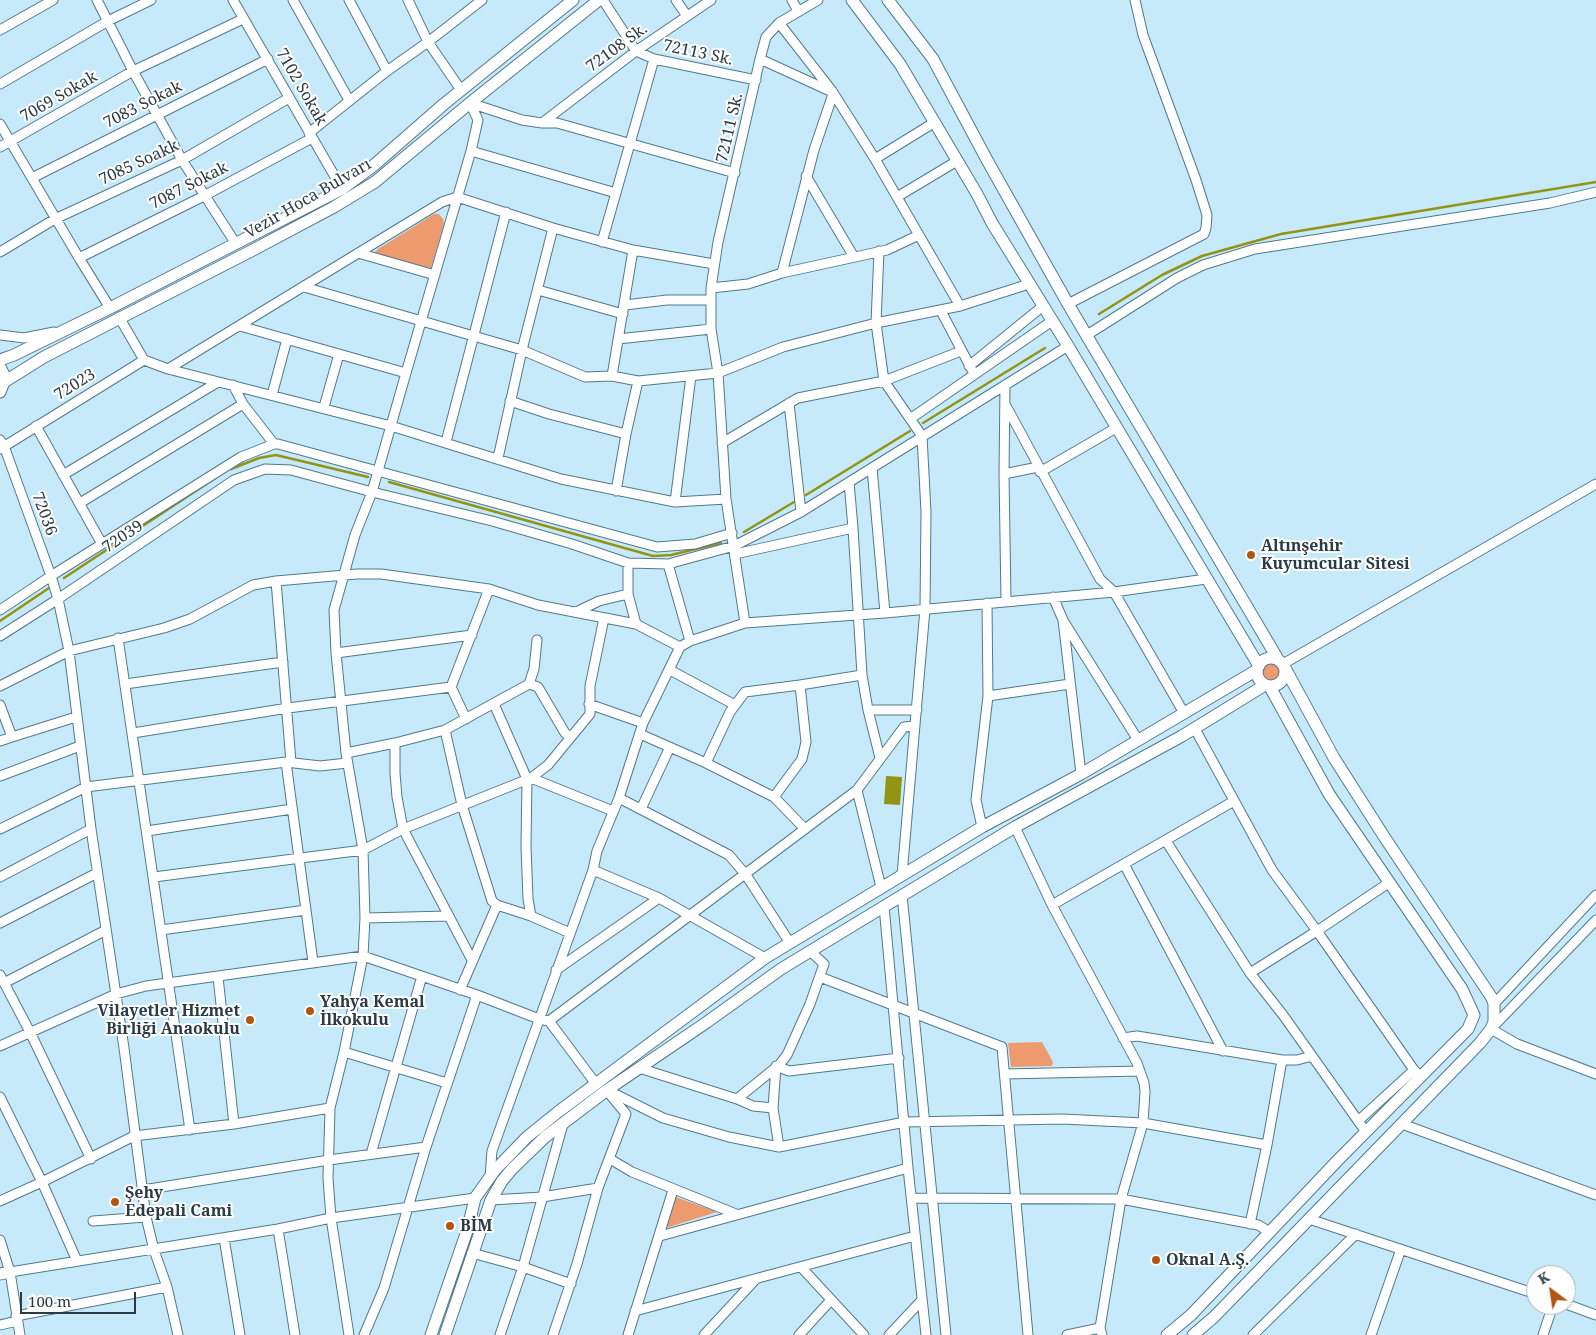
<!DOCTYPE html>
<html>
<head>
<meta charset="utf-8">
<style>
  body { margin:0 }
  #map { position:relative; width:1596px; height:1335px; overflow:hidden; background:#c7eafb; font-family:"Noto Serif",serif }
  canvas { display:block }
  .north { position:absolute; left:1526px; top:1265px; width:50px; height:50px; box-sizing:border-box; background:#fff; border:1px solid #aab1b4; border-radius:50%; rotate:329deg; font-size:14px; font-weight:700; line-height:20px; text-align:center; color:#2a3b43 }
  .north::after { content:''; display:block; margin:auto; width:18px; height:22px; background:#b4540d; clip-path:polygon(50% 0,100% 100%,50% 72%,0 100%) }
  .scale { position:absolute; left:20px; top:1292px; width:116px; height:22px; box-sizing:border-box; border:2px solid #2a3b43; border-top:0; padding-left:6px; font-size:15px; line-height:18px; white-space:nowrap; color:#2a3b43; -webkit-text-stroke:4px #fff; paint-order:stroke }
</style>
</head>
<body>
<div id="map">
<canvas width="1596" height="1335"></canvas>
<div class="north">K</div>
<div class="scale">100 m</div>
</div>
<script>
const ctx = document.querySelector('canvas').getContext('2d');
ctx.lineJoin = 'round';
function fillPath(path, color) { ctx.fillStyle = color; ctx.fill(path, 'evenodd'); }
const toPath = rows => new Path2D(rows.map(r => 'M' + r).join(''));
function stroke(path, color, width, dash) { ctx.strokeStyle = color; ctx.lineWidth = width; ctx.lineCap = dash ? 'butt' : 'round'; ctx.setLineDash(dash || []); ctx.stroke(path); }
function label(font, color, halo, rows, align = 'center') {
  ctx.font = font + ' "Noto Serif",serif'; ctx.lineWidth = 4; ctx.setLineDash([]); ctx.textBaseline = 'middle'; ctx.strokeStyle = halo; ctx.fillStyle = color; for (const [text, x, y, turn = 0] of rows) {
    ctx.save(); ctx.translate(x, y); ctx.rotate((+turn || 0) * Math.PI / 180); ctx.textAlign = isNaN(turn) ? turn : align; if (halo) ctx.strokeText(text, 0, 0); ctx.fillText(text, 0, 0); ctx.restore();
  }
}
fillPath(toPath([
  [434,214,439,214,443,219,444,224,430,271,375,256,375,252,378,249],
  '1262 672a10 10 0 1 1 20 0a10 10 0 1 1-20 0Z',
  [1042,1042,1053,1062,1052,1066,1011,1067,1008,1043],
  [676,1197,717,1212,666,1228]
]), '#ed9b6e');
fillPath(toPath([
  [886,776,902,777,900,805,884,804]
]), '#939314');
stroke(toPath([
  [1099,314,1162,275,1202,256,1281,234,1596,182],
  [923,423,1045,348],
  [231,469,259,458,276,455,368,477],
  [389,482,653,556,671,555,721,543],
  [806,495,910,431],
  [744,532,794,502],
  [64,578,217,477],
  [0,621,52,586]
]), '#939314', 2.5);
const minor = toPath([
  [97,0,133,71,182,160,236,244],
  [233,0,342,189],
  [293,0,349,100],
  [349,0,387,71],
  [408,0,428,42,461,90],
  [603,0,636,51,654,59,756,80],
  [676,0,687,16],
  [792,0,798,11],
  [779,23,832,91,875,159,960,306],
  [0,30,53,0],
  [760,59,830,91],
  [0,84,108,21,151,0],
  [470,103,522,120,542,123,557,123,735,173],
  [542,123,636,51,711,0],
  [0,124,79,258,110,308],
  [309,133,387,71,428,42,482,0],
  [0,147,133,71,243,19],
  [471,151,616,193],
  [875,159,935,122],
  [806,176,854,257],
  [32,178,268,59],
  [897,197,957,161],
  [602,242,654,59],
  [879,251,876,323,884,381,922,436,926,512,925,609,902,875],
  [0,252,55,219,182,160,289,98],
  [358,253,435,275],
  [79,258,204,196,312,138],
  [782,273,814,150,833,94],
  [304,287,522,350,585,377,612,376,638,381,718,373,783,347,876,323,960,306,1029,284],
  [711,288,748,284,782,273,887,250,919,235],
  [538,290,623,314],
  [1068,304,1204,234,1206,228,1207,215,1196,180,1143,35,1135,0],
  [625,305,667,300,710,300],
  [941,311,972,370],
  [119,317,144,360],
  [240,326,406,373],
  [0,335,24,338,54,332],
  [1087,335,1177,278,1203,265,1255,249,1550,203,1596,192],
  [618,339,711,329],
  [969,366,1043,306],
  [168,369,442,202,457,197,553,228,633,250,714,264],
  [612,376,633,250],
  [233,385,243,404,274,444],
  [1005,385,1004,474,1006,601],
  [272,395,287,339],
  [510,401,549,414,626,434,616,491],
  [789,403,801,512],
  [1005,404,1100,579,1114,592,1184,713],
  [324,407,339,354],
  [910,419,1052,321],
  [36,426,102,544],
  [626,434,638,381],
  [0,440,4,446,51,576,58,599,69,651,91,829,124,1048,146,1217,154,1250,167,1287,178,1335],
  [446,442,506,212],
  [722,443,798,398,884,381,961,351],
  [0,449,144,360,168,369,391,426,561,479,675,502,726,499],
  [498,458,522,350,553,228],
  [872,468,885,613],
  [1040,472,1116,428],
  [1004,474,1038,467],
  [63,475,218,382],
  [849,482,853,528,862,675,868,710,880,758],
  [675,502,691,376],
  [80,503,243,404],
  [735,554,853,528],
  [668,564,690,641],
  [276,581,291,762],
  [628,594,636,624],
  [1053,597,1063,620,1081,774],
  [0,610,51,576,241,457,274,444,278,444,657,547,695,544,732,533],
  [576,612,599,601,628,594,628,563],
  [1064,622,1138,740],
  [745,623,726,499,718,373,711,329,711,288,718,242,760,59,766,37,779,23,818,0],
  [0,636,58,599,234,480,265,469,291,470,372,492,492,521,572,544,628,563,668,564,734,546,801,512,1068,346],
  [118,638,190,1130],
  [537,640,534,669,529,684,538,687,565,733,571,737],
  [336,653,472,635],
  [1283,664,1596,484],
  [670,670,735,705],
  [125,684,283,662],
  [0,686,69,651,164,628,190,619,253,585,276,581,357,574,381,574,489,589],
  [451,687,489,589,538,605,636,624,680,647],
  [988,696,1070,684],
  [494,704,527,779,526,846,528,899,531,916],
  [589,704,643,723],
  [0,705,12,737,76,717],
  [868,710,917,710],
  [1195,729,1272,870,1317,931,1414,1070,1421,1077],
  [445,730,462,805,492,901,497,905,531,916,570,933],
  [133,733,288,708,451,687,466,719],
  [640,734,706,763,774,797,805,829],
  [0,741,12,737],
  [395,743,445,730,529,684],
  [346,753,395,743,395,773,397,797,403,829,472,960],
  [286,762,313,962],
  [706,763,730,712,745,692,800,685],
  [0,776,80,746],
  [531,778,613,811],
  [857,790,881,887],
  [774,797,802,759,806,742,800,685,862,675],
  [619,798,729,855,746,875,790,943],
  [641,809,670,747],
  [982,827,976,800,988,696,987,603],
  [1015,827,1052,905,1137,1063,1144,1083,1145,1092,1143,1123,1121,1199,1100,1328,1102,1335],
  [0,829,86,787,286,762,320,766,347,763],
  [147,831,292,809],
  [1166,841,1250,973,1283,1015,1366,1132],
  [1124,864,1223,1051],
  [593,870,659,898,765,958],
  [0,877,91,829],
  [154,877,363,850,403,829,531,778,548,765,590,714,590,686,604,618],
  [902,895,946,1335],
  [1052,905,1234,801],
  [884,906,908,1168,926,1335],
  [365,918,449,916],
  [1596,920,1491,1029,1517,1044,1596,1074],
  [0,923,97,873],
  [161,930,306,910],
  [556,970,659,898],
  [1250,973,1317,931,1390,882],
  [0,975,30,1032,91,1159],
  [218,977,234,1124],
  [820,977,1002,1047,1028,1335],
  [4,983,106,930],
  [460,990,497,905],
  [1494,1004,1596,895],
  [549,1021,857,790,904,727,915,726],
  [1123,1038,1137,1036,1282,1060,1297,1060,1312,1056],
  [0,1046,116,994,146,986,363,956,477,995,539,1019,549,1021,596,1084],
  [344,1052,447,1083],
  [639,1068,737,1099,753,1106,773,1108],
  [1005,1074,1140,1071],
  [607,1090,663,1118,729,1137,779,1147,905,1122,1063,1119,1143,1123,1267,1145],
  [0,1097,42,1182,77,1261],
  [737,1099,779,1065,787,1055,810,1004,824,964,810,951],
  [1358,1121,1414,1070],
  [1402,1124,1596,1195],
  [779,1147,773,1108,776,1066,789,1071,899,1058],
  [371,1154,422,976],
  [610,1159,632,1172,736,1214],
  [490,1177,492,1151,593,870,597,851,619,798,643,723,680,647,690,641,745,623,885,613,1114,592,1206,579],
  [143,1190,329,1160,426,1147],
  [912,1198,1121,1199,1258,1225,1270,1232],
  [491,1200,542,1197,598,1188],
  [0,1201,42,1182,134,1136,234,1124,330,1108],
  [1309,1219,1536,1294],
  [93,1221,146,1217],
  [1250,1224,1267,1145,1282,1060],
  [278,1229,295,1335],
  [660,1236,908,1168],
  [224,1238,240,1335],
  [0,1240,10,1272,20,1335],
  [472,1253,523,1267,571,1284],
  [801,1267,864,1335],
  [10,1272,278,1229,331,1218,475,1198],
  [1566,1304,1596,1315],
  [635,1311,915,1236],
  [16,1316,167,1287],
  [0,1325,17,1321],
  [349,1335,331,1218,328,1178,330,1108,344,1052,363,956,365,918,363,850,346,753,336,653,334,610,355,535,372,492,406,373,471,151,478,120,470,103],
  [364,1335,384,1288,426,1147,477,995],
  [500,1335,523,1267,563,1124],
  [553,1335,577,1264,598,1188,626,1114,608,1092],
  [628,1335,673,1190],
  [704,1335,755,1280],
  [799,1335,831,1300],
  [889,1335,922,1300],
  [1067,1335,1100,1328],
  [1253,1335,1356,1234],
  [1371,1335,1401,1249],
  [1543,1335,1553,1305]
]);
const major = toPath([
  [852,0,900,64,977,194,992,223,1068,346,1259,666],
  [888,0,933,59,987,160,1068,304,1279,661],
  [0,360,14,355,110,308,342,189,373,166,444,104,573,0],
  [0,367,4,375,4,382,0,392],
  [4,382,44,357,251,251,334,207,375,182,470,103,599,0],
  '1257 672a14 14 0 1 1 28 0a14 14 0 1 1-28 0Z',
  [0,1274,10,1272],
  [431,1335,468,1228,475,1198,495,1170,527,1137,558,1112,765,958,982,827,1081,774,1257,670],
  [445,1335,491,1200,502,1181,512,1169,545,1137,607,1090,707,1022,781,969,1015,827,1182,736,1265,685],
  [1167,1335,1191,1315,1339,1159,1468,1029,1474,1015,1462,989,1329,794,1270,687],
  [1193,1335,1214,1317,1480,1043,1491,1029,1494,1022,1494,1004,1492,998,1385,838,1334,758,1285,668]
]);
stroke(minor, '#51798c', 11);
stroke(major, '#51798c', 13);
stroke(minor, '#fff', 9);
stroke(major, '#fff', 11);
for (const [x, y, r, color] of [
  [1251,555,5,"#b4540d"],
  [310,1011,5,"#b4540d"],
  [250,1020,5,"#b4540d"],
  [115,1202,5,"#b4540d"],
  [450,1226,5,"#b4540d"],
  [1156,1260,5,"#b4540d"]
]) { const dot = new Path2D(); dot.arc(x, y, r, 0, 2 * Math.PI); ctx.fillStyle = color; ctx.fill(dot); stroke(dot, '#fff', 2); }
label('16px', '#2a3b43', '#fff', [
  ["72108 Sk.",617,48,-36],
  ["72113 Sk.",698,53,12],
  ["7102 Sokak",301,87,60],
  ["7069 Sokak",59,97,-30],
  ["7083 Sokak",143,105,-27],
  ["72111 Sk.",730,128,-77],
  ["7085 Soakk",139,163,-25],
  ["7087 Sokak",189,186,-27],
  ["Vezir Hoca Bulvarı",308,199,-30],
  ["72023",75,385,-32],
  ["72036",44,514,70],
  ["72039",123,537,-34]
]);
label('bold 16px', '#2a3b43', '#fff', [
  ["Altınşehir",1261,546],
  ["Kuyumcular Sitesi",1261,564],
  ["Yahya Kemal",320,1002],
  ["İlkokulu",320,1020],
  ["Vilayetler Hizmet",240,1011,"right"],
  ["Birliği Anaokulu",240,1029,"right"],
  ["Şehy",125,1193],
  ["Edepali Cami",125,1211],
  ["BİM",460,1226],
  ["Oknal A.Ş.",1166,1260]
], 'left');
</script>
</body>
</html>
